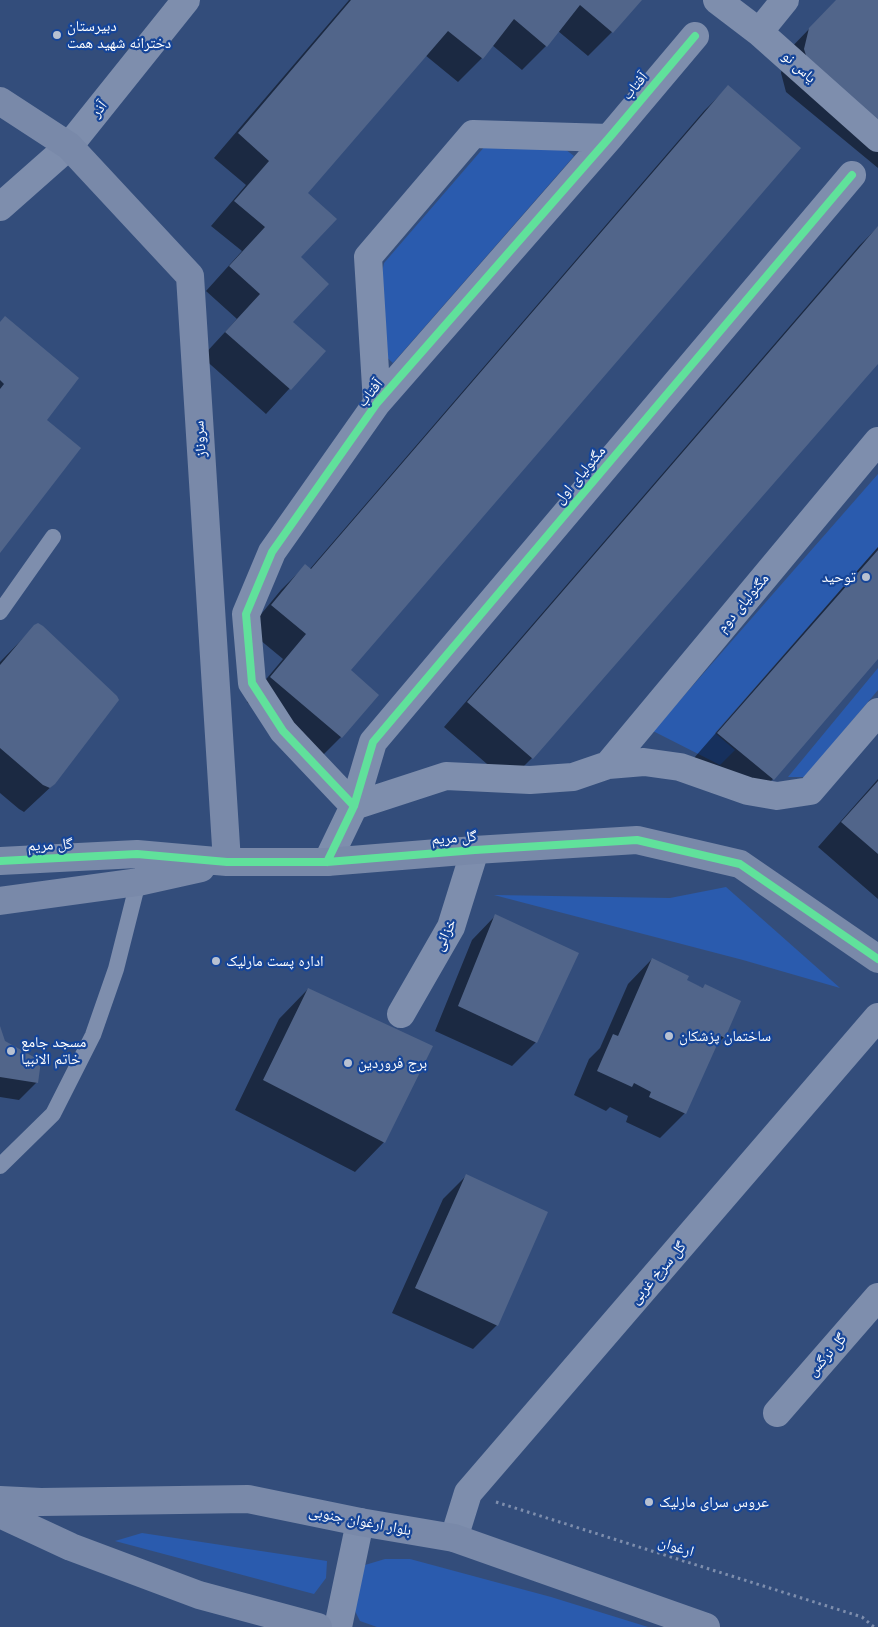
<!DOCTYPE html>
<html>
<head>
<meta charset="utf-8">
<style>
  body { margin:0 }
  canvas { display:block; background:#334d7b }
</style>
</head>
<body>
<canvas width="878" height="1627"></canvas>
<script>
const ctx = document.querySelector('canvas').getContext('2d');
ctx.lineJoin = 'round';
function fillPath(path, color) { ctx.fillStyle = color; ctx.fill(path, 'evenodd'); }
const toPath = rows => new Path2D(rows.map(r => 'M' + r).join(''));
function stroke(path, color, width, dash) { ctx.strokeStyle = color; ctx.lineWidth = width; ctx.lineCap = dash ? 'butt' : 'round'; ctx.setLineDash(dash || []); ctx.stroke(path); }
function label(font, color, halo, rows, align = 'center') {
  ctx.font = font + ' Inter,"Noto Naskh Arabic",sans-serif'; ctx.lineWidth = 4.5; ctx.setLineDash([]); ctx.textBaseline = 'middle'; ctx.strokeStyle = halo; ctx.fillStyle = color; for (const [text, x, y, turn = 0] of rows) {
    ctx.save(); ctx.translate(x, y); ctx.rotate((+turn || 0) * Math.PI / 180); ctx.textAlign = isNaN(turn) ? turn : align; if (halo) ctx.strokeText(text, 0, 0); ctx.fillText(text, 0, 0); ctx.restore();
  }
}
fillPath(toPath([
  [486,145,561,146,574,156,393,363,382,353,378,292,384,263],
  [878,474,878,547,715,733,735,750,720,765,653,731],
  [878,668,878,690,805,777,788,777],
  [726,887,840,988,743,960,494,895,670,898],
  [142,1533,327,1561,326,1578,314,1594,115,1541],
  [385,1559,410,1559,551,1597,648,1627,377,1627,360,1621,352,1605,365,1565]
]), '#2a5bae');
fillPath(toPath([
  [349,0,640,0,612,32,588,56,558,31,546,46,522,70,492,45,482,58,458,82,425,55,306,193,291,322,324,351,266,414,202,357,237,319,206,291,242,251,211,226,246,185,214,158],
  [837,0,878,0,878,168,786,92,781,73,785,54],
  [728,87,349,670,341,737,317,761,247,702,283,659,248,630,281,590,305,566,309,570,704,111],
  [878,227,878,362,532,758,508,782,444,727,859,246],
  [0,323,46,420,0,551],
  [878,547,878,657,773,779,749,803,694,758],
  [35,626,54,784,24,812,19,809,0,793,0,662],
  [878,779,878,899,818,847],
  [496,915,536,1042,512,1066,435,1031,472,940],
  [652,959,685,981,739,1002,724,1037,714,1047,685,1113,660,1138,626,1122,628,1116,610,1107,606,1111,574,1095,589,1059,600,1048,628,984],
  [308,989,384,1142,355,1172,235,1110,279,1019],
  [0,1028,4,1041,37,1082,19,1100,0,1097],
  [467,1175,497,1325,473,1349,392,1313,443,1199]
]), '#0007');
fillPath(toPath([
  [351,0,642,0,613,33,580,5,547,47,514,19,483,59,448,31,308,193,337,219,301,257,329,284,293,322,326,351,291,390,225,332,260,294,229,266,265,227,234,201,269,161,238,133],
  [836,0,878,0,878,124,810,68,804,49,809,28],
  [728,85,801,148,351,670,379,695,342,738,270,677,306,634,271,605,305,564,311,569],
  [878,226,878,364,533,759,467,702],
  [5,316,79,378,47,420,81,448,0,553,0,389,4,384,0,380,0,322],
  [878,550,878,659,774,780,717,733],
  [38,623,43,626,117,696,119,700,55,784,50,788,43,785,0,748,0,665,34,625],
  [878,781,878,854,841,822],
  [495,914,579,953,537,1043,458,1006],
  [652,958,689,976,687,980,703,988,705,984,741,1001,725,1038,721,1036,686,1114,649,1097,651,1092,634,1083,632,1087,597,1071,613,1034,618,1036],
  [308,988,433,1046,385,1143,263,1080],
  [0,1026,5,1041,41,1061,38,1083,0,1077],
  [466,1174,548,1212,498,1326,415,1288]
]), '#51658a');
stroke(toPath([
  [496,1502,862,1617,874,1627]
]), '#7e8ead', 3, [2.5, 4]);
stroke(toPath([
  [0,612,53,537],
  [0,1166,53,1114,93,1035,116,969,138,882]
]), '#7e8ead', 16);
stroke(toPath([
  [717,0,759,32,878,138],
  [759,32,785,0],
  [0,207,69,146,186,0],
  [377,403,368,257,473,134,609,138],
  [608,765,878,441],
  [354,806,283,731,252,683,246,614,272,552,377,403,609,138,695,36],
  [354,806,446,776,530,780,573,777,608,765,644,762,680,767,748,791,777,796,810,791,878,712],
  [327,862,354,806,373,742,852,175],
  [401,1014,451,927,475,850],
  [777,1413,878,1297],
  [454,1538,468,1493,878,1017],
  [338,1627,360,1522]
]), '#7e8ead', 28);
stroke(toPath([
  [0,101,69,146,190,276,227,862],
  [0,861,137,854,227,862,327,862,475,850,637,840,740,864,878,959],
  [0,901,138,882,201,868],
  [0,1500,41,1502,248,1499,360,1522,454,1538,706,1627],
  [0,1514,71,1547,199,1595,318,1627]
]), '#7989a9', 28);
stroke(toPath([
  [354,806,283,731,252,683,246,614,272,552,377,403,609,138,695,36],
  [0,861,137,854,227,862,327,862,475,850,637,840,740,864,878,959],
  [327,862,354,806,373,742,852,175]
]), '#60e19b', 8);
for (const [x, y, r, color] of [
  [57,35,5,"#b8c1d1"],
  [866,577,5,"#b8c1d1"],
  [216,961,5,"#b8c1d1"],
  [669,1036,5,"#b8c1d1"],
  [11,1051,5,"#b8c1d1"],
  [348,1063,5,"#b8c1d1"],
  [649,1502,5,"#b8c1d1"]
]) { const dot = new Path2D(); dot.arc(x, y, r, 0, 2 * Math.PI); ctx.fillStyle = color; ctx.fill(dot); stroke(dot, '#164598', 2); }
label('15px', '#fff', '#164598', [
  ["دبیرستان",67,26],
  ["دخترانه شهید همت",67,43],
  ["توحید",856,577,"right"],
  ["اداره پست مارلیک",226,961],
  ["ساختمان پزشکان",679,1036],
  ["مسجد جامع",21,1042],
  ["خاتم الانبیا",21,1059],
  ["برج فروردین",358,1063],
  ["عروس سرای مارلیک",659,1502]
], 'left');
label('15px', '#fff', '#164598', [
  ["یاس نو",799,67,42],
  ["آفتاب",635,86,-50],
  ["آذر",99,109,-51],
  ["آفتاب",370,393,-51],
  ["سروناز",200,439,-94],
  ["مگنولیای اول",580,475,-50],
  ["مگنولیای دوم",743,603,-50],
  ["گل مریم",454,838,-4],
  ["گل مریم",50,845,-3],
  ["خزائی",445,935,-64],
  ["گل سرخ غربی",658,1273,-49],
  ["گل نرگس",827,1355,-49],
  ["بلوار ارغوان جنوبی",360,1521,11],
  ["ارغوان",676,1547,17]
]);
</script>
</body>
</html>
